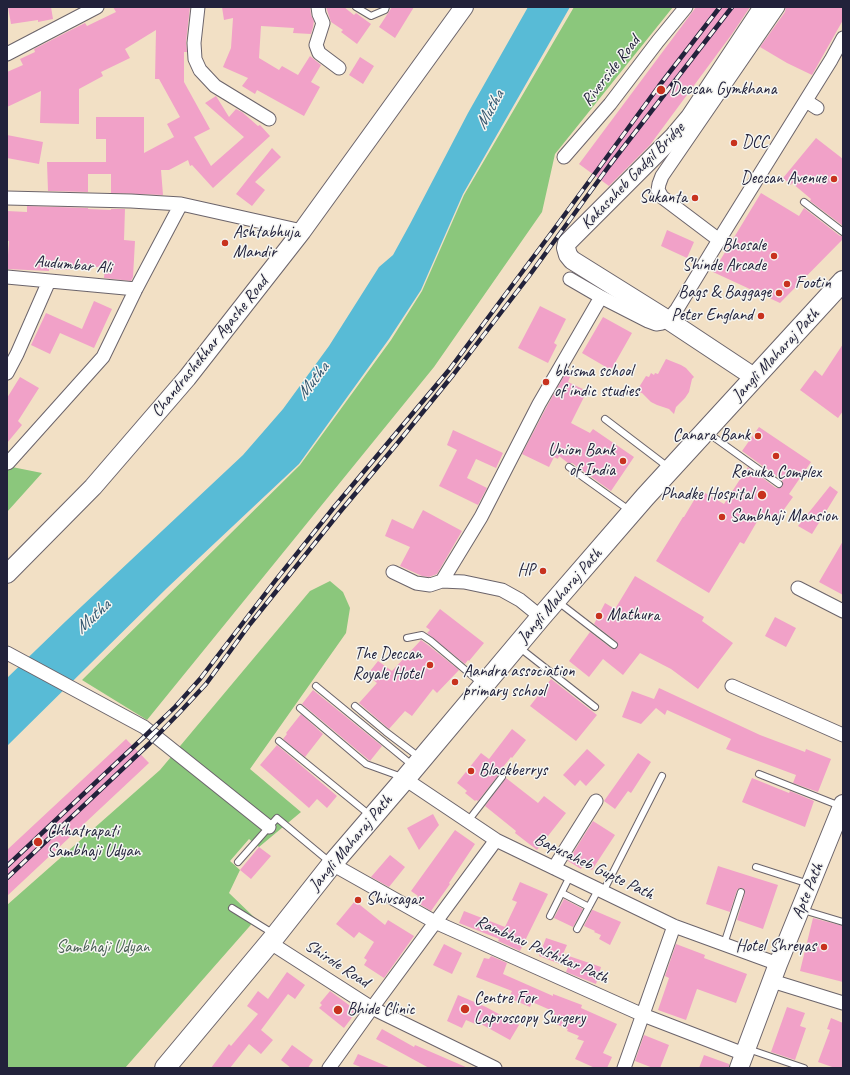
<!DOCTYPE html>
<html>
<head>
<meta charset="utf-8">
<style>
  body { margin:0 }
  #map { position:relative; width:850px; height:1075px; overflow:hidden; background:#f2e0c5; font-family:Caveat,sans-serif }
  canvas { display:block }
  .frame { position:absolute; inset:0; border:8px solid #22223b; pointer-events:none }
</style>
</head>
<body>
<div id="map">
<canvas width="850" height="1075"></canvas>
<div class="frame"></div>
</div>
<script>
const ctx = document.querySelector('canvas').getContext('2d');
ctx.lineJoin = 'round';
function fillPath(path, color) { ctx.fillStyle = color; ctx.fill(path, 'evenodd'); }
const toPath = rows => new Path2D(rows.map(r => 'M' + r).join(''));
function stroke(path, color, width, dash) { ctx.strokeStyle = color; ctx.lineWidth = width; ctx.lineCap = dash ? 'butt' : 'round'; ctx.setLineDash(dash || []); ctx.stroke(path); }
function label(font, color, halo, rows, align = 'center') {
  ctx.font = font + ' Caveat,sans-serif'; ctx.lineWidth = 3; ctx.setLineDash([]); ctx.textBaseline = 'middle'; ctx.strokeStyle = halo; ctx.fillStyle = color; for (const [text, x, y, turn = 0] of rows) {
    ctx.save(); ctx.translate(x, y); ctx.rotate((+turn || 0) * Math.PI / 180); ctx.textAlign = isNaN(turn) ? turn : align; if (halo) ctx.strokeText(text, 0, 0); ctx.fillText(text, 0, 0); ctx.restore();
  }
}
fillPath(toPath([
  [574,7,673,7,555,154,542,212,434,367,147,720,82,680,300,465,391,340,422,291,464,195],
  [7,466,42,473,7,512],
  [330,581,343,592,350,608,346,633,250,769,301,812,259,847,249,839,230,861,240,870,229,893,256,919,125,1068,7,1068,7,905,160,770,310,591]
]), '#8bc77c');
fillPath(toPath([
  [528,7,570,7,463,194,421,290,389,339,299,464,167,588,7,746,7,678,66,621,243,455,283,409,329,346,379,267,393,255,410,224,468,113]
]), '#58bbd6');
fillPath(toPath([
  [8,7,51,7,53,19,38,22,38,20,11,24],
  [113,7,190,7,186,42,187,52,184,52,184,82,210,129,194,137,211,166,244,137,205,103,216,96,229,117,236,109,242,112,258,126,260,125,270,136,213,188,192,165,190,166,188,160,169,170,161,170,163,195,111,193,111,174,88,174,88,192,48,191,47,162,106,162,106,139,96,139,96,117,144,117,144,153,174,137,167,124,180,117,159,79,155,79,156,30,125,49,130,58,101,72,103,76,79,89,79,124,40,123,41,91,7,107,7,72,23,65,20,59,35,52,34,49,73,29,85,23,87,26,116,12],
  [222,7,310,7,311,15,314,21,313,27,311,34,293,33,294,28,261,26,259,58,279,70,282,66,298,75,310,56,321,65,311,82,320,87,304,116,257,90,255,94,242,86,248,78,223,67,231,48,233,18,224,20],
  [326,7,344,7,354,15,356,13,371,24,357,44,341,32,343,30,331,22],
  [392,7,414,7,395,38,379,27],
  [696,7,750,7,732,34,650,145,609,186,579,164],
  [786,7,843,7,843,20,812,75,787,63,760,47,785,12],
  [360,57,374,66,363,84,349,75],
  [7,135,43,142,39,164,7,158],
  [816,138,843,159,843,226,810,201,811,199,792,183,791,185,783,178],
  [272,148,281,157,255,182,265,190,252,206,236,194],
  [761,193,799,216,804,208,840,236,843,236,843,239,780,303,713,272],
  [27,206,88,208,88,209,111,210,111,209,125,209,124,240,135,241,133,277,131,281,104,278,105,267,72,267,71,270,49,269,49,271,7,269,9,241,7,241,7,211,27,212],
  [667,230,694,242,687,258,661,246],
  [94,301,112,309,94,348,60,333,50,354,31,345,46,313,82,329],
  [540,306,566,319,554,343,557,345,548,363,518,348],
  [603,317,632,333,611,370,582,353],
  [843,344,843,411,838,418,800,390,815,370,822,376],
  [666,359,681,365,686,368,694,377,692,379,689,392,685,398,676,407,674,414,669,409,657,405,651,402,642,393,636,392,646,376,649,377,651,373,654,375,655,373,658,374],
  [565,374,570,377,568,382,587,391,571,423,590,433,593,429,634,457,611,491,572,463,568,463,559,456,558,459,554,457,549,467,522,454,546,408],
  [20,377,39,388,18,421,22,425,7,443,7,398],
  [759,427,811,462,789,494,793,497,775,522,762,513,744,544,740,542,709,593,656,561,683,517,684,517,700,490,724,504,748,467,776,488,779,488,782,487,783,484,782,480,742,451],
  [453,430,503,453,496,468,476,459,467,478,487,488,478,505,439,486,457,450,447,445],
  [830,486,838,492,812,534,798,526],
  [423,510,462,531,437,574,429,577,422,576,400,566,410,547,385,536,392,519,413,529],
  [843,541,843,595,819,582],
  [635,576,704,617,702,621,733,643,698,689,671,669,640,653,623,675,603,659,589,677,569,661,590,632,612,649,614,649,617,648,618,645,617,642,594,624,605,603,615,609],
  [440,609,484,643,469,661,468,660,465,664,427,633,430,630,426,627],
  [775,617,796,628,786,647,765,636],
  [421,640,428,645,459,670,437,693,433,689,412,716,405,711,389,729,359,703,377,683,367,675,378,661,392,671],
  [551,679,597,715,576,741,530,706],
  [659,688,760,735,805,752,806,749,831,759,818,792,793,783,796,775,726,749,731,739,667,710,665,715,656,708,641,724,622,717,632,691,654,699],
  [313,690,382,746,370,761,302,704],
  [301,714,323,734,305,757,283,739,287,734,286,733],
  [512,729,526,740,512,758,511,757,499,772,500,773,478,801,476,800,475,801,465,793,467,791,457,783,481,753,489,759],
  [126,739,149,763,7,896,7,850],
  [277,745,337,796,327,808,317,799,309,808,260,765],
  [587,749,605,765,586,786,580,780,575,786,563,775],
  [638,753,651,762,631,793,628,791,615,809,604,801],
  [506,778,538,803,544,796,566,813,537,850,515,833,516,831,485,806],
  [752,778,789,793,790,791,814,801,805,827,742,802],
  [433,814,439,825,419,850,407,828],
  [593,821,615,835,592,870,583,865,581,869,568,861],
  [455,830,475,844,449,883,450,884,431,911,415,901,418,896,411,891],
  [259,847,271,856,251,879,240,870],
  [390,855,405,867,389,887,371,877],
  [718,866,778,885,763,929,737,920,745,893,745,891,743,888,740,888,737,890,730,912,706,904],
  [520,882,548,894,520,951,498,941,499,939,459,923,464,911,505,927,517,902,512,900],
  [564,899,583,909,573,927,554,918],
  [355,901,385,925,388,920,414,936,384,978,364,965,367,960,364,958,374,942,359,932,354,938,336,924],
  [592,910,593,910,621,922,610,945,599,939,601,935,594,932,595,931,584,926],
  [813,918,843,926,843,982,800,971],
  [546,938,567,945,563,954,601,967,596,984,566,972,568,967,539,956],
  [444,944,462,953,452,974,433,965],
  [676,944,705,955,704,958,747,974,736,1003,697,989,686,1020,658,1010,669,978,665,976],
  [491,956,507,963,503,974,553,996,553,994,582,1005,581,1008,617,1024,603,1053,612,1057,607,1068,595,1068,575,1059,584,1041,577,1039,579,1036,567,1031,568,1029,551,1022,555,1012,532,1002,530,1007,509,998,512,991,476,977,484,958,489,959],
  [287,972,305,985,295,999,288,994,261,1030,273,1040,261,1054,249,1044,230,1068,211,1068,229,1044,231,1046,258,1014,247,1006,258,991,268,999],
  [330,991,357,1011,344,1028,319,1008,322,1005,320,1003],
  [458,995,486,1007,519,1025,510,1040,481,1024,480,1026,466,1020,462,1028,447,1021],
  [787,1007,805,1013,800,1026,806,1028,795,1060,771,1052],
  [831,1018,843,1023,843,1068,835,1068,818,1062,830,1030,827,1029],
  [382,1029,414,1047,415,1045,468,1068,429,1068,376,1039],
  [644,1035,669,1045,660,1068,653,1068,635,1061],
  [292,1045,313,1060,308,1068,291,1068,281,1060],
  [358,1054,391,1068,363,1068,353,1064],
  [704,1055,729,1064,729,1068,699,1068]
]), '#f1a1c8');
const lane = toPath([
  [356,7,371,16,385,10,386,7],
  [804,202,843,232],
  [605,419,668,467],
  [708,433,779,484],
  [569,467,629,510],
  [557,601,614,645],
  [407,638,422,635,431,641,482,684],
  [520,648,595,707],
  [316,686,412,765],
  [355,706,386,732,419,757],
  [300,708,366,764,402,777],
  [279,741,371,816],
  [759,774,840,806],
  [468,821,502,777],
  [238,862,277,818,331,863],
  [756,867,809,884],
  [603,892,662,776],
  [562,893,589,907],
  [232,908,274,934],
  [803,910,843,922],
  [550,916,570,876],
  [577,929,598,890],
  [724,944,741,892],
  [748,1049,804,1068]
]);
const street = toPath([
  [198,7,194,43,195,59,200,70,215,86,269,119],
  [318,7,319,14,323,23,316,45,319,53,339,68],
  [7,54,97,7],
  [806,101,817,108],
  [564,157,610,104,658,41,686,7],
  [7,198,131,201,181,204,302,231],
  [719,240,662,197,658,190,659,184,662,176,778,7],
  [7,277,136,289],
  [570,279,601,297,648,321,656,324,662,323,668,320,677,309,719,240,831,60,843,38],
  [7,373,17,354,49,281],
  [7,463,8,463,103,357,136,289,181,204],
  [393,572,416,583,430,585,442,581,464,582,502,590,520,600,541,617],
  [442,581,481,517,539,404,601,297],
  [798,588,843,611],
  [7,653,144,727,269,827],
  [732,686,843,735],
  [405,779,496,840,554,868,674,926,778,964],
  [332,864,435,922,643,1015,744,1054],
  [554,868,596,801],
  [269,942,372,1008,495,1068],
  [772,981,843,1003],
  [329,1068,372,1008,496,840],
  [624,1068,674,926]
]);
const secondary = toPath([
  [754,377,668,320,572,260,568,255,566,248,567,243,674,136,690,117,763,7],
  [7,574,93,487,187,378,302,231,464,7],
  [739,1068,778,964,843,804]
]);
const primary = toPath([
  [165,1068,276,935,332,864,405,779,541,617,645,497,843,281]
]);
stroke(lane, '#6b646b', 8);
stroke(street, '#6b646b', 15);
stroke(secondary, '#6b646b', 20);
stroke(primary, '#6b646b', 22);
stroke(lane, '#fff', 6);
stroke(street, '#fff', 13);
stroke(secondary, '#fff', 18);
stroke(primary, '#fff', 20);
const rail = toPath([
  [7,866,145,736,175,707,200,679,275,581,335,506,449,370,552,232,659,86,720,7],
  [7,878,150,743,180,712,206,684,250,624,339,513,396,445,453,375,529,276,609,166,732,7]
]);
stroke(rail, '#22223b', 4.5);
stroke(rail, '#f6f6f2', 3, [9]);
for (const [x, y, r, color] of [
  [661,90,5,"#c8321e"],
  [734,143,4,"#c8321e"],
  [834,179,4,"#c8321e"],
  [695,198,4,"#c8321e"],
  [225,243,4,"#c8321e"],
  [774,256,4,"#c8321e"],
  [787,284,4,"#c8321e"],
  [779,293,4,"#c8321e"],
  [761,316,4,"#c8321e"],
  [546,382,4,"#c8321e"],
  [758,436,4,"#c8321e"],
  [776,456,4,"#c8321e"],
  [623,461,4,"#c8321e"],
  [762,495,5,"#c8321e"],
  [722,517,4,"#c8321e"],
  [543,571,4,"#c8321e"],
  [599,616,4,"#c8321e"],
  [430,665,4,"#c8321e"],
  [455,682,4,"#c8321e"],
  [471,771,4,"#c8321e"],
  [38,842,5,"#c8321e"],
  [358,900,4,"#c8321e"],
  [824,947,4,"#c8321e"],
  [465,1009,5,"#c8321e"],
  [338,1010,5,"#c8321e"]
]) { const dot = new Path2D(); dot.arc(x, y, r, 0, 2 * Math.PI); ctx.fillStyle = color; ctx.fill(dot); stroke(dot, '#f6f6f2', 1.5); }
label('17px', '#22223b', '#f6f6f2', [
  ["Riverside Road",611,71,-52],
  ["Kakasaheb Gadgil Bridge",633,176,-46],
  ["Audumbar Ali",73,265,5],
  ["Chandrashekhar Agashe Road",210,347,-51],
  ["Jangli Maharaj Path",776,355,-47],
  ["Jangli Maharaj Path",560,596,-49],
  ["Jangli Maharaj Path",351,843,-50],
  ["Bapusaheb Gupte Path",594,867,26],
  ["Apte Path",808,891,-68],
  ["Rambhau Palshikar Path",542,950,24],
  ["Shirole Road",337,964,33]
]);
label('17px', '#22223b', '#f6f6f2', [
  ["Deccan Gymkhana",670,90],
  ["DCC",742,143],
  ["Deccan Avenue",826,179,"right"],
  ["Sukanta",687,198,"right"],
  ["Ashtabhuja",233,233],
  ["Mandir",233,253],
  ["Bhosale",766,246,"right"],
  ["Shinde Arcade",766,266,"right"],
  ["Footin",795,284],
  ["Bags & Baggage",771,293,"right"],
  ["Peter England",753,316,"right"],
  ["bhisma school",554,372],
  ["of indic studies",554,392],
  ["Canara Bank",750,436,"right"],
  ["Union Bank",615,451,"right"],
  ["of India",615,471,"right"],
  ["Renuka Complex",776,473,"center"],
  ["Phadke Hospital",753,495,"right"],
  ["Sambhaji Mansion",730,517],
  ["HP",535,571,"right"],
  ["Mathura",607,616],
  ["The Deccan",422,655,"right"],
  ["Royale Hotel",422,675,"right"],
  ["Aandra association",463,672],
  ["primary school",463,692],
  ["Blackberrys",479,771],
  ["Chhatrapati",47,832],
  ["Sambhaji Udyan",47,852],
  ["Shivsagar",366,900],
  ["Hotel Shreyas",816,947,"right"],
  ["Centre For",474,999],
  ["Laproscopy Surgery",474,1019],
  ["Bhide Clinic",347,1010]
], 'left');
label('17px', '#475c52', '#f6f6f2', [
  ["Sambhaji Udyan",103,948]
]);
label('italic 18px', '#355871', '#f6f6f2', [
  ["Mutha",490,110,-61],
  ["Mutha",313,381,-52],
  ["Mutha",93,617,-43]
]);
</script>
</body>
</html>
